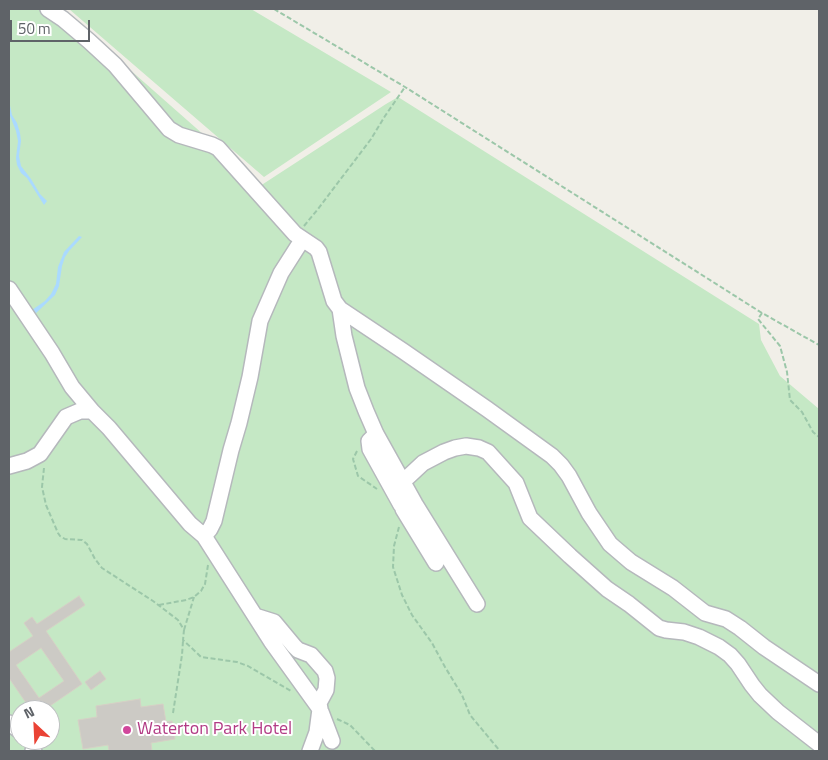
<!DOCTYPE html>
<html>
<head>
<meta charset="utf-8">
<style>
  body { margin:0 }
  #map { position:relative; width:828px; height:760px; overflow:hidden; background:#f1efe8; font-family:"Titillium Web",sans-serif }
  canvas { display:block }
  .frame { position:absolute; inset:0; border:10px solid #5f6368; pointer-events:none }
  .north { position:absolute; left:10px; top:700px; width:50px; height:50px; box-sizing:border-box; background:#fff; border:1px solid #bfc1c3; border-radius:50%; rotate:335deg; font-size:14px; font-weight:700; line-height:20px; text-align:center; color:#5f6368 }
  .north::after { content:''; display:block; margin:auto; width:18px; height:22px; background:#ea4335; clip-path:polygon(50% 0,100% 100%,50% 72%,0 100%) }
  .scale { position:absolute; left:10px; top:20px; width:80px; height:22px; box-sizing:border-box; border:2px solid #5f6368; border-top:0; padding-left:6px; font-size:15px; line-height:18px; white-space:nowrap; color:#5f6368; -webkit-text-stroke:4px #fff; paint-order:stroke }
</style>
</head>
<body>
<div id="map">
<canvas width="828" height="760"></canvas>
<div class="frame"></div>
<div class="north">N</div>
<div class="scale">50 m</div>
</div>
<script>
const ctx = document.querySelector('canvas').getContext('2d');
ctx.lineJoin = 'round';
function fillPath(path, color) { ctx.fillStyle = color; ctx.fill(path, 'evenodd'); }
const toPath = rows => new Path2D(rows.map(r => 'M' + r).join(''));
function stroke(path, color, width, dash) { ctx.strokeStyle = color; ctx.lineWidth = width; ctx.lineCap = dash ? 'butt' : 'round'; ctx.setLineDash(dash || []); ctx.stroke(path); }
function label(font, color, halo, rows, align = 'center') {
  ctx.font = font + ' "Titillium Web",sans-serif'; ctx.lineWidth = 4; ctx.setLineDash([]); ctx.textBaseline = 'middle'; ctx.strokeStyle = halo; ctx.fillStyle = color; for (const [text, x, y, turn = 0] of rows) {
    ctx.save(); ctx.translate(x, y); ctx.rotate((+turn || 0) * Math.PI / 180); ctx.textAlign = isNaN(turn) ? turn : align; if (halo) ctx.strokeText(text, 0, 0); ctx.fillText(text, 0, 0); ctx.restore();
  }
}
fillPath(toPath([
  [9,9,61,9,221,150,260,186,386,104,398,97,759,324,761,340,780,376,819,409,819,751,9,751],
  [20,710,50,710,50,740,20,740],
  [69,9,251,9,391,92,264,177]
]), '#c5e8c5');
fillPath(toPath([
  [9,101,12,115,17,123,20,133,21,141,19,156,21,166,31,179,40,194,47,201,44,205,27,178,21,173,17,165,16,158,18,141,16,131,9,113],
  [79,236,82,237,69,251,65,257,62,266,59,286,55,295,35,314,32,310,45,301,51,294,56,284,58,267,64,252]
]), '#aadaff');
const building = toPath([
  [79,596,85,605,46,631,82,684,44,710,31,710,9,678,9,652,33,636,24,623,32,617,37,624,79,596],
  [41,648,64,681,39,698,16,665,41,648],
  [100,671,106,679,91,690,85,682,100,671],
  [140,699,141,707,163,704,166,722,172,721,175,739,151,743,152,751,109,751,108,745,83,749,78,720,97,717,96,706,140,699]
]);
fillPath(building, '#cccac5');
stroke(building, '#d6d1c6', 1);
const minor = toPath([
  [48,9,63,19,89,41,115,65,169,129,179,135,212,145,218,148,295,234,316,248,319,252,334,301,340,309,403,351,487,409,552,456,561,465,569,476,589,513,610,544,631,562,673,588,705,613,726,619,740,628,764,647,819,684],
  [9,289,52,353,72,387,92,411,109,428,190,524,204,536,271,641,320,709,319,703,326,690,327,678,325,671,311,655,298,650,294,646,274,622,255,616],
  [340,309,344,336,357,388,366,411,376,434,415,504,477,604],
  [376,434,369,441,370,449,401,505],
  [9,466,27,461,40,454,66,417,80,411,92,411],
  [401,479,408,477,423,463,444,452,455,448,466,446,479,448,488,452,516,483,530,518,570,556,607,589,629,604,659,628,666,630,684,632,699,637,719,647,730,655,738,664,752,685,760,695,778,712,819,744],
  [403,509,436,563],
  [204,536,210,529,214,521,231,450,239,423,250,377,260,321,281,273,302,240],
  [321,712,332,741],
  [9,723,20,731],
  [33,751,35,743,34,740],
  [310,751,317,732,320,709]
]);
stroke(minor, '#b5b8bc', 18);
stroke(toPath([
  [274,9,405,87,762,313,819,345],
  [304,226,318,209,371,139,385,116,405,87],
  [762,313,758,319,780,346,787,372,790,400,802,412,813,432,819,437],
  [357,451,353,459,358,476,377,489],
  [44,468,42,487,46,505,58,533,60,536,65,539,82,540,87,544,95,559,102,568,153,601,178,620,184,630,183,640,198,654,201,657,237,662,248,666,291,691],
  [399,527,394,546,393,567,402,595,412,615,432,643,445,667,462,695,470,715,500,751],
  [159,605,186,600,194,597,201,591,205,584,208,565],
  [184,630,194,597],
  [173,713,182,655,183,641],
  [337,719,350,725,375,751]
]), '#9cc7a9', 2, [5, 2.5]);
stroke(minor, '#fff', 15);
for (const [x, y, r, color] of [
  [127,730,5,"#d1479c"]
]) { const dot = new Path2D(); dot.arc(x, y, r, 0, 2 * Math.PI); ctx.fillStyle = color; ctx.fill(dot); stroke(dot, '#fff', 2); }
label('18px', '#b23c85', '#fff', [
  ["Waterton Park Hotel",137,730]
], 'left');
</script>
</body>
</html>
